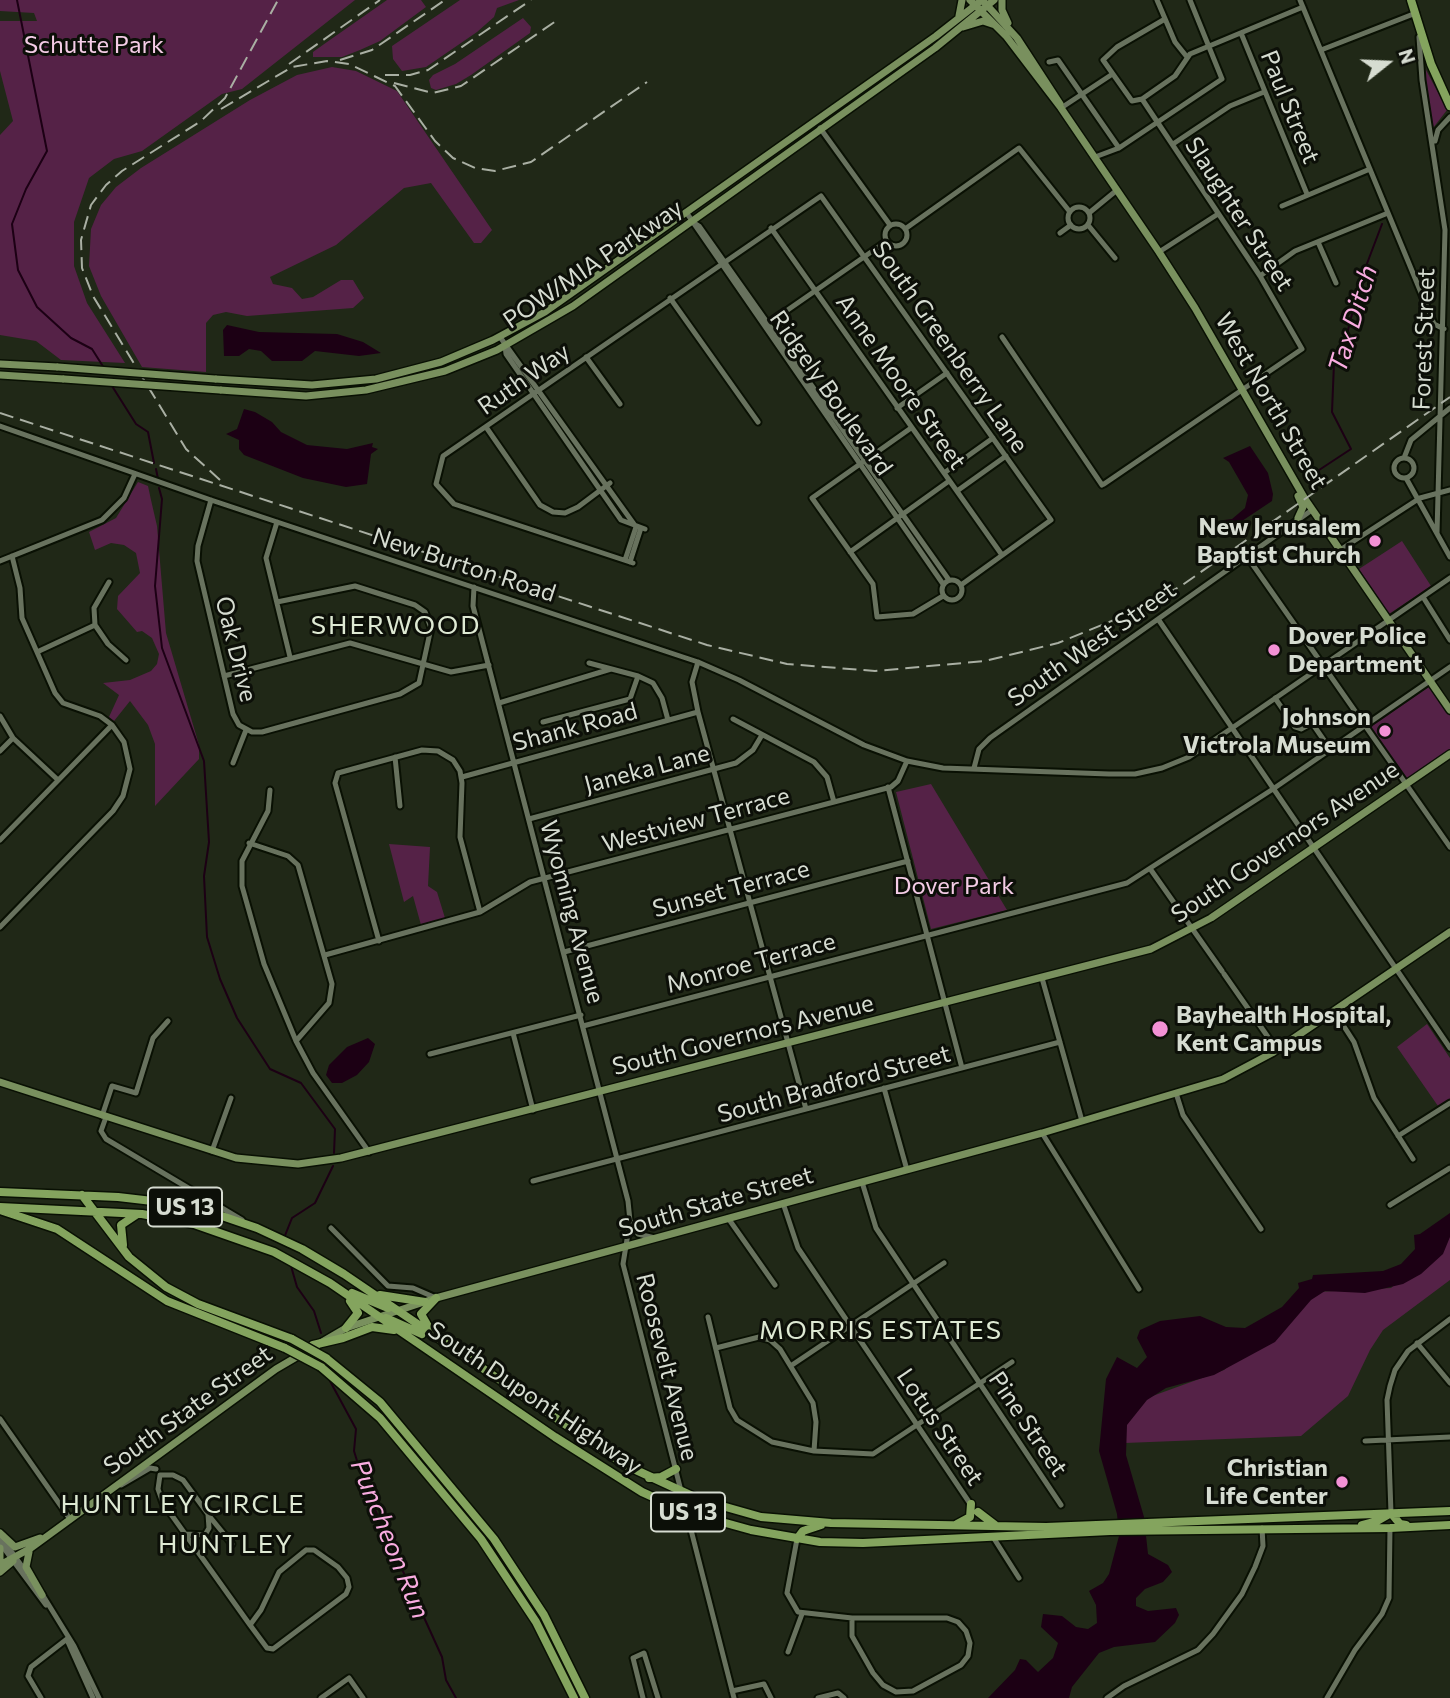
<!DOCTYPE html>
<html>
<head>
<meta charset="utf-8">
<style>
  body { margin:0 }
  #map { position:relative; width:1450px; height:1698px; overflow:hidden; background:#202817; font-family:Commissioner,sans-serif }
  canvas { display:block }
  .north { position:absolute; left:1352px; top:28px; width:70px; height:70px; -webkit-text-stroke:5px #0c0f08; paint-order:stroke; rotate:72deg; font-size:19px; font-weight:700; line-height:28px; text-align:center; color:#d6dcd1 }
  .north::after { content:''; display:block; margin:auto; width:24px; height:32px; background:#d6dcd1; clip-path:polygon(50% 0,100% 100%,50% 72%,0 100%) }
</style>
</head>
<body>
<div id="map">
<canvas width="1450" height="1698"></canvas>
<div class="north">N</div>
</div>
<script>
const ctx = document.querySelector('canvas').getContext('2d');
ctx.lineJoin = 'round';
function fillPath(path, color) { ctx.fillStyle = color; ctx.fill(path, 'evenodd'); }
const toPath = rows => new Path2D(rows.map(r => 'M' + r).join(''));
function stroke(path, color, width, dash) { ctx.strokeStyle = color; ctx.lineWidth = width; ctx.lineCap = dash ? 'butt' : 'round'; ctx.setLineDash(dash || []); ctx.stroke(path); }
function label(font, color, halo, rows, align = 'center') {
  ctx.font = font + ' Commissioner,sans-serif'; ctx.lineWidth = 6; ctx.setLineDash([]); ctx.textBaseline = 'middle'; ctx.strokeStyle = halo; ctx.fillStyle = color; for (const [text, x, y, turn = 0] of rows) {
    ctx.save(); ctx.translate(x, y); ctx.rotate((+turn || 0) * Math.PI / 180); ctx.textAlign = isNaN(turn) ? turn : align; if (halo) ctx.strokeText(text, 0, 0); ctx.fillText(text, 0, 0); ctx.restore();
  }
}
fillPath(toPath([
  [0,0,355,0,242,89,222,94,142,151,114,159,89,178,74,222,74,266,87,303,125,363,61,360,36,341,0,335,0,135,13,121,0,71,0,21,37,21,34,13,0,11],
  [387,0,421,0,426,7,380,41,360,50,342,57,313,57,313,52,327,42],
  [460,0,519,0,497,8,494,17,477,32,426,67,402,71,393,59,392,46],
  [523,18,531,27,530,33,471,75,456,84,436,90,431,88,429,80,433,75,455,64],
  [332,67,356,71,397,91,492,230,481,243,474,243,431,183,404,188,336,245,270,277,273,284,292,288,302,299,313,297,341,280,353,280,364,298,353,308,247,316,226,312,213,315,206,323,206,372,142,367,101,296,89,266,91,229,101,205,116,187,141,168,250,100,297,75],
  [1425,68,1447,110,1433,128,1424,69],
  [138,482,148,486,151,500,157,526,166,633,199,745,199,759,155,806,155,744,148,725,130,701,114,721,109,717,119,695,103,683,130,680,151,671,157,664,159,654,152,638,142,631,137,632,117,609,118,596,140,573,136,553,124,545,111,543,95,550,89,532,116,518],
  [1402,541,1431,586,1389,614,1359,569],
  [1430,686,1450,716,1450,749,1405,780,1369,728],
  [931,784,1007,910,931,929,896,792],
  [389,844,430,847,428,886,437,892,445,918,421,925,413,896,404,902],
  [1427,1024,1450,1058,1450,1099,1438,1106,1397,1047],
  [1450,1233,1450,1280,1383,1330,1370,1350,1348,1396,1301,1436,1125,1443,1125,1420,1147,1398,1224,1370,1317,1292,1391,1288]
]), '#552247');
fillPath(toPath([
  [227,325,259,332,337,334,363,342,381,353,359,356,315,351,302,361,272,361,261,351,249,349,239,356,224,356,223,330],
  [244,409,255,412,272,422,281,432,307,445,347,449,373,443,372,447,378,449,371,454,367,484,346,487,303,478,244,455,239,449,239,440,226,434,237,429],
  [1250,446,1268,473,1273,494,1272,501,1236,525,1224,520,1232,519,1245,508,1248,495,1229,462,1223,458],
  [368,1038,375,1044,369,1062,357,1075,342,1083,332,1083,326,1075,329,1065,347,1047],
  [1450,1213,1450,1237,1443,1254,1421,1274,1403,1284,1365,1293,1325,1291,1311,1300,1275,1342,1214,1375,1166,1388,1147,1400,1127,1425,1126,1455,1144,1517,1148,1554,1168,1565,1172,1572,1163,1582,1145,1589,1136,1598,1136,1606,1148,1611,1176,1608,1179,1615,1175,1623,1155,1642,1114,1647,1099,1653,1072,1687,1069,1698,988,1698,1015,1670,1020,1659,1026,1660,1038,1672,1053,1658,1058,1643,1041,1627,1043,1614,1062,1616,1076,1627,1088,1629,1097,1623,1096,1605,1089,1591,1103,1583,1109,1574,1119,1536,1117,1514,1099,1451,1106,1379,1117,1357,1137,1368,1147,1357,1137,1338,1140,1330,1160,1321,1200,1316,1226,1327,1245,1328,1282,1307,1299,1288,1298,1283,1312,1279,1313,1275,1383,1271,1401,1264,1415,1249,1414,1235,1420,1234]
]), '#1c0014');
stroke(toPath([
  [17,0,47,151,26,189,12,224,18,270,37,307,71,338,92,349,104,368],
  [112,386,136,424,148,432,154,463],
  [156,469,158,479],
  [1313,474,1351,449,1332,412,1334,363,1344,346,1360,282,1382,224],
  [159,488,162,499,155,586,162,648,204,761,209,842,204,876,207,937,220,979,237,1018,270,1069,301,1083,335,1129,334,1153],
  [284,1238,292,1218,315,1203,333,1166],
  [291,1266,297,1287,314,1311,321,1333],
  [330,1381,356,1429,354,1451,366,1490,442,1657,446,1680,456,1698]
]), '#1c0014', 2);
const minor = toPath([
  [1157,0,1175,42,1187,57],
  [1300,0,1434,324,1444,329],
  [1165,19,1117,47,1103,60,1132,101,1142,99,1175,76,1190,54,1303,7],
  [1241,33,1307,194],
  [1419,37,1422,80,1445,230,1437,533],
  [1321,50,1416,13],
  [1049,62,1058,60,1119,148],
  [1061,108,1111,75],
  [820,128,890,225],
  [1435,141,1438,130,1450,117],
  [1173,144,1230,106,1264,92],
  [1095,157,1119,148,1222,79,1190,0],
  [1282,206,1370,169],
  '1068 218a11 11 0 1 1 22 0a11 11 0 1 1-22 0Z',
  [686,212,943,584],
  [1089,213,1117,190],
  [691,221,699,226,949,580],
  '885 235a11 11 0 1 1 22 0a11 11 0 1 1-22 0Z',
  [1088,225,1115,258],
  [771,228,1002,555],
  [905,229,1019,148,1070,212],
  [1060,233,1071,225],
  [1318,242,1336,283],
  [1159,252,1218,214],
  [1260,276,1295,251,1388,213],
  [670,298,758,422],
  [766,325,887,241],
  [500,337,636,527],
  [1002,337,1102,485],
  [505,346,506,354,621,520,645,529],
  [586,357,620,404],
  [897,408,947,373],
  [0,426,211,500,698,662,739,680,864,745,907,761,943,768,1109,774,1135,774,1162,768,1189,757,1232,728,1450,578],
  [486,427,540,505,553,512,565,513,578,507,610,483],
  [911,428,812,498,873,584,877,617,913,614,943,596],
  [1404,458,1411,440,1450,408],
  '1394 468a10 10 0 1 1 20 0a10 10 0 1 1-20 0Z',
  [944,473,993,438],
  [1406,478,1450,557],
  [1104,484,1302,349,1260,276,1142,99],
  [957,491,1006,456],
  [211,500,198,546,197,561,233,714,239,725,252,732,262,732,400,694,419,683,431,628,425,612,415,605,355,586,277,602],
  [277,522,266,558,290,657],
  [1340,550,1420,498,1450,490],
  [850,552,949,481],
  [1246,555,1450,847],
  [625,560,636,527],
  [0,561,102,520,124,498,135,474],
  [630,562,641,528],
  [633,563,454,504,436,484,443,456,821,196,1051,520,961,585],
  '942 590a10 10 0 1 1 20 0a10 10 0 1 1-20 0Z',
  [109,582,94,608,95,625,108,644,126,660],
  [474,587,473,606,628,1201,630,1221,623,1264,734,1698],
  [1423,597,1450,640],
  [1158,619,1450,1048],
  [37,652,95,625],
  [698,662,692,682,698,712,806,1109],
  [589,663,638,676,653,683,662,698,668,720],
  [224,676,350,643,451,672,489,665],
  [1275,698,1295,727,1301,729,1312,723,1330,749],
  [499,703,611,669],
  [0,716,13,738,58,780],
  [733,719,814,762,827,777,834,802],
  [543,722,630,699,638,676],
  [0,751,13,738],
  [395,757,400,806],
  [233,763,246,730],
  [974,768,979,749,990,738,1312,510],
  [462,777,698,712],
  [888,787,962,1068],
  [270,790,268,811,242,861,242,886,264,964,296,1041,313,1073,369,1152],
  [529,819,736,763,753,750,762,735],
  [0,840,112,725],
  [249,843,288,856,298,865,332,984,329,1003,296,1041],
  [1151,870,1222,971],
  [0,927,113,811,123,796,130,769,124,742,112,725,100,716,63,703,55,693,22,618,20,588,12,556],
  [379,941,335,783,338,773,422,750,438,751,453,760,460,771,462,783,460,837,480,912],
  [564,952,908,861],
  [325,955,480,912,530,882,891,787,898,781,907,761],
  [1224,974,1277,1050],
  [1042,978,1082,1121],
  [1334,1011,1354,1042,1374,1098,1413,1159],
  [583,1026,1127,883,1273,789,1450,667],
  [513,1033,533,1110],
  [430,1054,581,1015],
  [884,1088,907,1170],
  [1176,1093,1183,1115,1261,1229],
  [102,1116,112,1086,136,1093,153,1038,168,1021],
  [106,1117,101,1131,106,1139,242,1220],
  [1042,1133,1139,1289],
  [1398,1136,1450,1103],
  [212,1151,231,1098],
  [533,1181,1060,1042],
  [862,1182,876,1228,1061,1505],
  [783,1203,798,1248,971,1505],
  [1390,1205,1450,1168],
  [190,1207,197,1204,194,1192],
  [728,1218,775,1285],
  [631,1222,638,1234,655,1238],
  [331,1228,388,1286,413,1288,436,1298],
  [708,1317,730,1408,737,1420,772,1442,814,1451,873,1454,1012,1362],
  [1417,1343,1450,1383],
  [716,1348,759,1337,770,1340,780,1349,813,1403,816,1422,814,1451],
  [792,1365,944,1263],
  [0,1419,70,1519],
  [1365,1441,1450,1437],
  [160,1475,158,1489,163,1503,250,1625],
  [160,1475,173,1475,183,1480,208,1514,209,1528,205,1535,186,1534],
  [121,1485,150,1468,156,1469],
  [1391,1513,1387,1400,1390,1386,1395,1370,1408,1351,1450,1319],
  [210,1517,232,1544],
  [1,1537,26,1572],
  [993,1537,1019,1578],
  [797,1539,787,1593,798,1612,852,1618,947,1618,958,1622,966,1631,970,1643,968,1656,961,1665,913,1691,896,1692,883,1685,873,1673,852,1636,852,1618],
  [0,1543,46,1605],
  [306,1550,314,1550,338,1567,347,1578,349,1587,346,1594,273,1649,267,1648,250,1625,261,1610,279,1572,306,1550],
  [42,1594,74,1646,99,1698],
  [68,1642,93,1698],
  [788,1652,802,1614],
  [732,1691,764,1684,771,1698],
  [41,1698,28,1676,31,1667,67,1639],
  [321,1698,349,1678,363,1698],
  [643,1698,633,1658,644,1653,658,1698],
  [818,1698,838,1693,844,1698],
  [1107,1698,1124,1686,1198,1650,1213,1634,1242,1594,1255,1567,1263,1546,1262,1528],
  [1327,1698,1355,1650,1382,1614,1389,1598,1390,1528]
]);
const major = toPath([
  [970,0,1006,36,1061,108,1159,252,1195,308,1305,499,1450,710],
  [1002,0,1002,10,1008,23],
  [984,2,1017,38,1060,104],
  [959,16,962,0],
  [963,27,983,21,995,25],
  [0,364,58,367],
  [0,375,64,379],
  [215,379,312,385,376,379,441,362,493,340,545,312,936,36,982,0],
  [220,390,306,396,366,390,445,371,497,350,573,306,935,48,994,0],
  [1298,518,1303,507,1298,496],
  [0,1082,236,1158,298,1164,341,1158,1151,949,1211,918,1450,754],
  [0,1533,15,1547,40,1538],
  [0,1548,0,1562],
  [29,1552,26,1567,42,1595],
  [0,1565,31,1548,276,1369,346,1328,436,1298,1042,1133,1223,1079,1272,1053,1450,932],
  [0,1572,13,1561]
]);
const highway = toPath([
  [1411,0,1431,64,1450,106],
  [0,1192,118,1197,161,1202,219,1215,257,1228,302,1249,344,1274,625,1465,701,1500,761,1517,831,1523,1046,1527,1450,1511],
  [82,1195,129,1257,166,1287,198,1304,292,1339],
  [0,1207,142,1214,194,1224,274,1252,330,1283,555,1437,642,1492,686,1512,751,1530,820,1542,863,1543,1110,1531,1390,1528,1450,1525],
  [3,1211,57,1229,167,1301,285,1348],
  [123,1245,121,1225,136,1215],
  [352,1293,388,1308],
  [380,1295,425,1302],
  [386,1318,422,1334],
  [346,1328,358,1313,350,1301],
  [429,1328,421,1314,436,1298],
  [313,1345,343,1338,372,1327,394,1330],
  [326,1358,380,1402,494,1539,544,1615,585,1698],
  [321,1367,380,1418,481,1539,536,1622,574,1698],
  [649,1478,661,1477,676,1469],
  [978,1512,995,1525],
  [957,1524,970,1517,971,1504],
  [1362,1525,1377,1521,1391,1513,1400,1524,1406,1525],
  [690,1527,695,1519,703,1517],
  [797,1539,803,1531,821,1525]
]);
stroke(minor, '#091003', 9);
stroke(major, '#091003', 10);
stroke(highway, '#091003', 11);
stroke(minor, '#68725e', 5);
stroke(major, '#79905e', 7);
stroke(highway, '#84a45e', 8);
stroke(toPath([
  [340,60,372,50,445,0],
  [289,64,380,0],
  [385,75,410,75,428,70,531,0],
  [394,83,433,93,461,86,556,21],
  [221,109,292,67,327,61,349,64,395,86,435,141,453,158,475,168,495,171,531,162,647,82],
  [0,413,707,645,787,664,875,671,985,661,1058,643,1131,613,1181,586,1450,397],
  [220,480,186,449,93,296,82,268,81,240,91,205,106,185,122,171,201,121,225,98,278,0]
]), '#a9afa3', 2, [14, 7]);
const majorBridge = toPath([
  [58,367,215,379],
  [64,379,220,390]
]);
const highwayBridge = toPath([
  [292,1339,326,1358],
  [285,1348,321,1367]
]);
stroke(majorBridge, '#091003', 10, []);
stroke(highwayBridge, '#091003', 11, []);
stroke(majorBridge, '#79905e', 7);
stroke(highwayBridge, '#84a45e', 8);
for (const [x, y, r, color] of [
  [1375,541,7,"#f391d5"],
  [1274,650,7,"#f391d5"],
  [1385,731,7,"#f391d5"],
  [1160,1029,9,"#f391d5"],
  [1342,1482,7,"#f391d5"]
]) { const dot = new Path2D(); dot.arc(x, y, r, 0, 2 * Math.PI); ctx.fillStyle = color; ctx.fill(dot); stroke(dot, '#0c0f08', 2.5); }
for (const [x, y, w] of [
  [185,1207,74],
  [688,1512,74]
]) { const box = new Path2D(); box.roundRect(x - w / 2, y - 19.5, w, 39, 5); ctx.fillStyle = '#0c0f08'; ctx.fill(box); stroke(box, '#d6dcd1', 2); }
label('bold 23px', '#d6dcd1', null, [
  ["US 13",185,1207],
  ["US 13",688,1512]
]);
label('24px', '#f4cce6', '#0c0f08', [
  ["Schutte Park",94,45],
  ["Dover Park",954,886]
]);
label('24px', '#d6dcd1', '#0c0f08', [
  ["Paul Street",1290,107,68],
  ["Slaughter Street",1239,214,57],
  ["POW/MIA Parkway",593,264,-34],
  ["Forest Street",1424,339,-88],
  ["South Greenberry Lane",950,347,55],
  ["Ruth Way",524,379,-35],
  ["Anne Moore Street",901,382,55],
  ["Ridgely Boulevard",831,393,55],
  ["West North Street",1271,401,60],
  ["New Burton Road",464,565,18],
  ["South West Street",1092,644,-35],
  ["Oak Drive",236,649,76],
  ["Shank Road",575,727,-15],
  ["Janeka Lane",647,769,-15],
  ["Westview Terrace",696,820,-15],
  ["South Governors Avenue",1285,842,-34],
  ["Sunset Terrace",731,889,-15],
  ["Wyoming Avenue",572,912,75],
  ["Monroe Terrace",751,963,-15],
  ["South Governors Avenue",743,1035,-14],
  ["South Bradford Street",834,1084,-15],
  ["South State Street",716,1202,-16],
  ["Roosevelt Avenue",667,1367,76],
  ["South Dupont Highway",535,1398,34],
  ["South State Street",188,1410,-36],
  ["Pine Street",1028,1424,56],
  ["Lotus Street",940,1427,56]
]);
label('bold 24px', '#d6dcd1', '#0c0f08', [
  ["New Jerusalem",1361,527],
  ["Baptist Church",1361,555],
  ["Dover Police",1288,636,"left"],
  ["Department",1288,664,"left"],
  ["Johnson",1371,717],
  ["Victrola Museum",1371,745],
  ["Bayhealth Hospital,",1176,1015,"left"],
  ["Kent Campus",1176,1043,"left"],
  ["Christian",1328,1468],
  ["Life Center",1328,1496]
], 'right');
label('italic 26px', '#f9ace0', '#0c0f08', [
  ["Tax Ditch",1353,319,-73],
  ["Puncheon Run",390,1539,68]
]);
ctx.letterSpacing = '2px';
label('26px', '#dee9d3', '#0c0f08', [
  ["SHERWOOD",396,625],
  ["MORRIS ESTATES",881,1330],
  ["HUNTLEY CIRCLE",183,1504],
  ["HUNTLEY",226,1544]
]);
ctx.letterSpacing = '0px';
</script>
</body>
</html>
